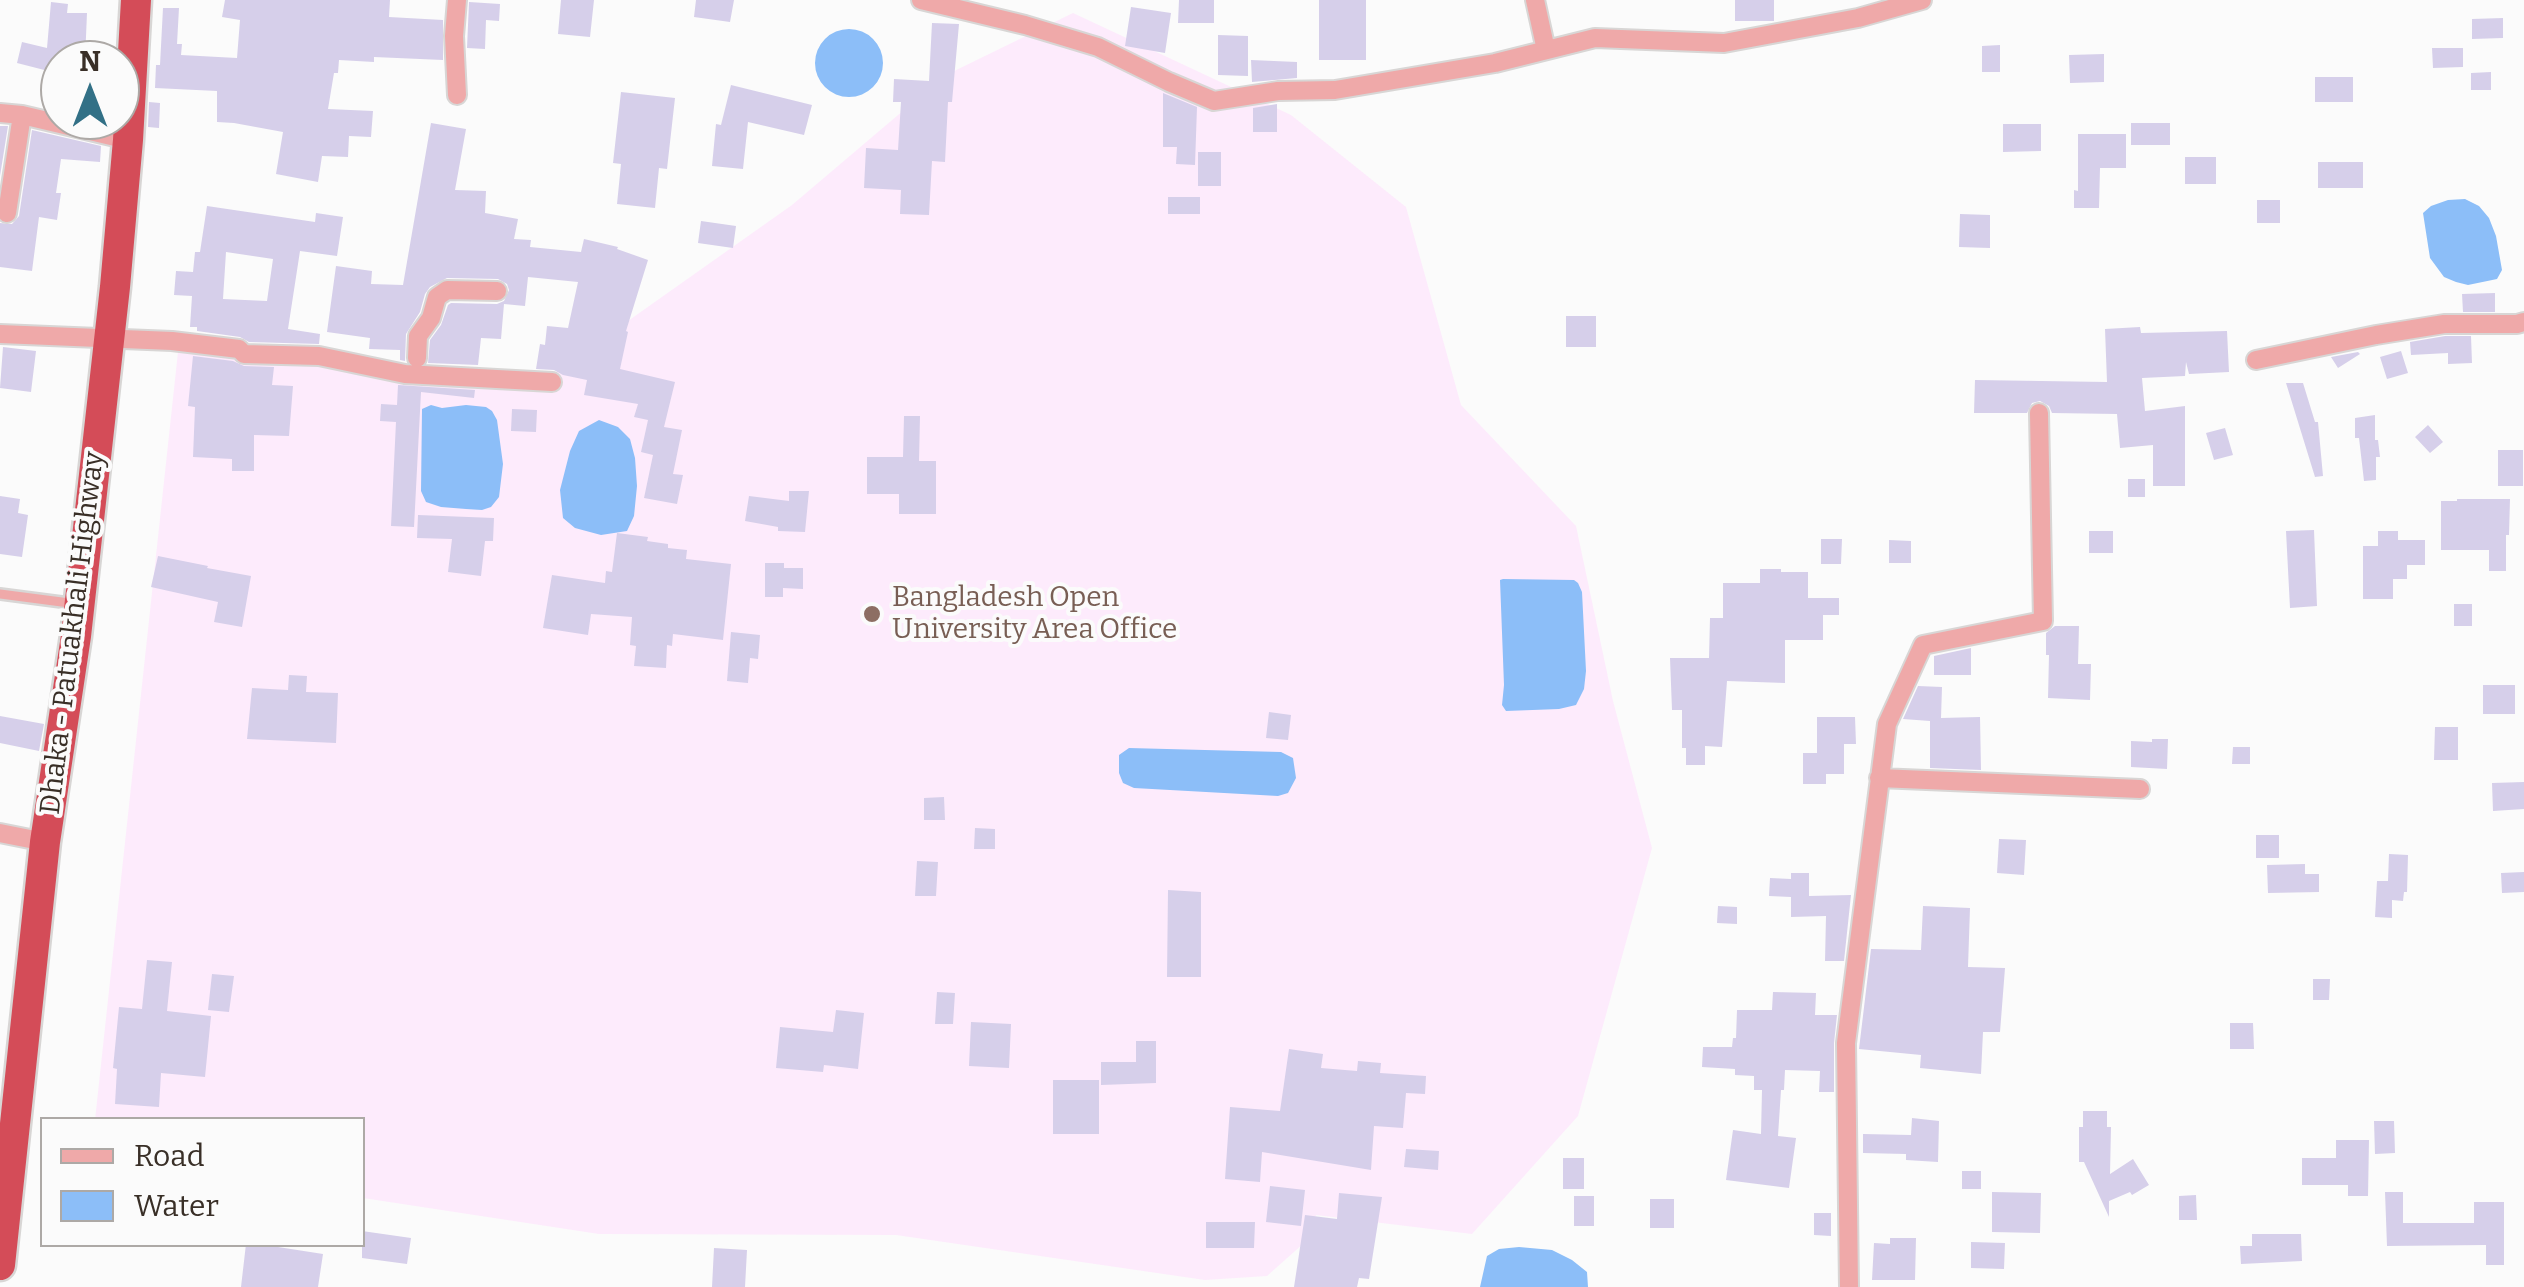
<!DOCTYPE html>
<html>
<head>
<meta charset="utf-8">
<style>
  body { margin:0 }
  #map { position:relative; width:2524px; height:1287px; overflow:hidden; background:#fbfbfb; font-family:Bitter,serif }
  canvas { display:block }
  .legend { position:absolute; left:40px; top:1117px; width:325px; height:130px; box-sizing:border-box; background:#fbfbfb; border:2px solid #ada9a6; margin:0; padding:12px 18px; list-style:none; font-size:30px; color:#392f27 }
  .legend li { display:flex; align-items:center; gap:20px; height:50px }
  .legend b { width:50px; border:2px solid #ada9a6 }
  .north { position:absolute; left:40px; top:40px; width:100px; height:100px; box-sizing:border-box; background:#fbfbfb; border:2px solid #ada9a6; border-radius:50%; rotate:0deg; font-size:28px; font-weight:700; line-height:40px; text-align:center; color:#392f27 }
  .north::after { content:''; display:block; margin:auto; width:35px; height:45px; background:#327086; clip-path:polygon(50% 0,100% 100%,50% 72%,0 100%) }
</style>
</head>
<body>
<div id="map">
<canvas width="2524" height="1287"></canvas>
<ul class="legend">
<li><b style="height:12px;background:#efa9a9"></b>Road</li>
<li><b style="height:28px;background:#8cbef8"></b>Water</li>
</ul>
<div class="north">N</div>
</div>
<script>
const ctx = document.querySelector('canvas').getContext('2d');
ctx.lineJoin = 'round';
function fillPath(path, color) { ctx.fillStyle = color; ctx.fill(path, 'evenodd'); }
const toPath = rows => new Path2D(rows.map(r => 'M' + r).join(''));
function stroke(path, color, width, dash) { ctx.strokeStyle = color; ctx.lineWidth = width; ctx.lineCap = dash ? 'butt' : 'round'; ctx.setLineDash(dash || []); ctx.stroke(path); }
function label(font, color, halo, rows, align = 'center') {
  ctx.font = font + ' Bitter,serif'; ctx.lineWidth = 8; ctx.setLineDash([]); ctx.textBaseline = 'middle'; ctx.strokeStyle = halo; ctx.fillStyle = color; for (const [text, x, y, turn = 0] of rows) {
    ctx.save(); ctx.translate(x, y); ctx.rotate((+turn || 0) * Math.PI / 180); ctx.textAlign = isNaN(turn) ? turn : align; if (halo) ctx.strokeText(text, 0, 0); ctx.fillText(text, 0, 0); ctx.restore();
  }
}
fillPath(toPath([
  [1073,13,1291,115,1406,207,1461,405,1576,526,1613,701,1652,848,1578,1116,1472,1234,1316,1215,1304,1243,1267,1276,1205,1280,896,1235,599,1234,363,1198,362,1120,95,1120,178,352,553,374,792,205,944,76]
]), '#fdebfc');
fillPath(toPath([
  '815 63a34 34 0 1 1 68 0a34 34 0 1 1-68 0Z',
  [2465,199,2479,206,2489,218,2496,236,2502,270,2497,279,2468,285,2456,282,2444,277,2430,258,2423,213,2431,206,2448,200],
  [431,405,442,408,466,405,486,407,492,411,497,420,503,464,499,497,491,507,482,510,466,509,441,507,426,502,421,491,422,409],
  [599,420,618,427,630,439,635,458,637,486,634,516,627,531,601,535,575,528,563,518,560,490,570,451,579,431],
  [1503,579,1574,580,1578,583,1582,592,1586,671,1584,689,1576,705,1559,709,1506,711,1502,705,1504,685,1500,580],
  [1129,748,1281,752,1293,758,1296,778,1288,793,1278,796,1134,788,1123,783,1119,773,1119,755],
  [1519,1247,1552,1250,1572,1260,1587,1272,1588,1287,1480,1287,1487,1256,1499,1249]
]), '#8cbef8');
fillPath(toPath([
  [225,0,390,0,389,17,443,20,443,60,374,57,374,62,339,60,338,73,334,73,328,109,373,111,371,137,349,136,348,157,322,156,318,182,276,174,283,132,234,123,217,122,217,91,155,88,156,65,160,65,163,8,179,8,177,44,182,44,181,55,237,58,240,20,222,17],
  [561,0,594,0,590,37,558,34],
  [696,0,734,0,730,22,694,17],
  [1179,0,1214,0,1214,23,1178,23],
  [1319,0,1366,0,1366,60,1319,60],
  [1735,0,1774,0,1774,21,1735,21],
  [51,2,68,4,67,13,87,13,85,60,60,60,60,74,17,63,22,42,47,48],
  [469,2,500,4,499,21,486,20,485,49,467,48],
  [1131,7,1171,13,1165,53,1125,46],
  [2503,18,2503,38,2472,39,2472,19],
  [932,23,959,24,952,102,948,102,945,162,932,161,929,215,900,214,901,190,864,188,866,148,898,150,901,102,893,102,894,79,929,81],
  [1218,35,1248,36,1248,76,1218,75],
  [2000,45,2000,72,1982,72,1982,46],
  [2432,48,2463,48,2463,67,2433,68],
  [2104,54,2104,82,2070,83,2069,55],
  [1251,60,1297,62,1297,78,1252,82],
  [2491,72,2491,90,2471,90,2471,73],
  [2315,77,2353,77,2353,102,2315,102],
  [731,85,812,105,804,135,748,122,743,169,712,166,716,124,721,125],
  [621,92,675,98,667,169,659,168,655,208,617,204,621,164,613,163],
  [1163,93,1197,107,1195,165,1176,164,1177,147,1163,147],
  [149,102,160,103,159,128,148,127],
  [1277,104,1277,132,1253,132,1253,108],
  [431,123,466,129,455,190,486,191,485,213,518,219,514,239,531,240,530,247,581,252,584,239,618,247,617,249,648,260,626,331,628,332,620,369,675,382,664,427,682,430,673,474,683,475,677,504,644,498,653,455,641,452,648,420,634,417,638,404,584,395,587,380,563,375,554,370,536,369,540,344,545,345,547,326,568,328,578,282,528,277,525,306,504,304,501,339,481,338,478,365,428,363,430,340,441,325,448,305,451,303,497,304,504,301,509,290,507,284,498,279,447,278,430,287,425,294,420,312,406,334,405,361,400,360,400,350,369,349,370,338,327,332,336,266,372,271,371,284,403,285],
  [2131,123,2170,123,2170,145,2131,145],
  [2003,124,2041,124,2041,151,2003,152],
  [0,126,8,126,0,176],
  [32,130,101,146,100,162,61,159,56,193,61,193,57,220,39,217,32,271,0,267,0,223,12,224,19,216],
  [2078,134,2126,134,2126,168,2100,168,2099,208,2074,208,2074,190,2078,191],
  [1198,152,1221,152,1221,186,1198,186],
  [2185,157,2216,157,2216,184,2185,184],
  [2318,162,2363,162,2363,188,2318,188],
  [1168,197,1200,197,1200,214,1168,214],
  [2257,200,2280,200,2280,223,2257,223],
  [207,206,315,222,316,213,343,217,337,256,300,251,288,329,320,334,319,344,249,342,240,337,197,331,197,327,190,327,192,296,174,295,176,271,193,272,195,252,200,252],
  [226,252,273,259,267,301,223,299],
  [1960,214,1990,215,1990,248,1959,247],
  [701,221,736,226,733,248,698,243],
  [2495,293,2495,312,2463,312,2462,294],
  [1566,316,1596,316,1596,347,1566,347],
  [2140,327,2141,333,2227,331,2229,372,2189,374,2186,362,2185,376,2142,378,2145,411,2185,406,2185,486,2153,486,2153,445,2120,448,2117,414,2052,413,2049,406,2040,401,2032,403,2027,413,1974,413,1975,380,2107,382,2105,329],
  [2445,336,2471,336,2472,363,2448,364,2448,353,2411,355,2410,342],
  [3,347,36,351,31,392,0,388],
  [2401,351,2408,373,2387,379,2380,357],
  [2358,352,2360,354,2338,368,2331,357],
  [193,356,233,361,244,366,274,367,272,385,293,386,289,436,254,435,254,471,232,471,232,459,193,457,195,407,188,406],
  [2286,383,2303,383,2315,422,2318,422,2323,476,2315,477],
  [398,385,475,390,474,398,421,392,414,527,391,526,396,422,380,421,381,404,397,405],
  [512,409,537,410,536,432,511,431],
  [2375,415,2375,440,2378,440,2380,457,2376,457,2376,480,2364,481,2359,438,2355,438,2355,418],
  [904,416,920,416,919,461,936,461,936,514,899,514,899,494,867,494,867,457,903,457],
  [2428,425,2443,442,2430,453,2415,437],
  [2225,428,2233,455,2214,460,2206,433],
  [2498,450,2523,450,2523,486,2498,486],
  [2128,479,2145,479,2145,497,2128,497],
  [789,491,809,491,805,532,778,531,778,527,745,521,749,496,789,501],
  [0,496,20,499,18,513,28,515,22,557,0,554],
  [2457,499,2510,499,2509,535,2506,535,2506,571,2489,571,2489,550,2441,550,2441,501,2457,501],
  [418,515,494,518,493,541,485,541,481,576,448,572,452,539,417,538],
  [2314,530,2317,606,2290,608,2286,531],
  [2089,531,2113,531,2113,553,2089,553],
  [2378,531,2398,531,2398,540,2425,540,2425,565,2407,565,2407,579,2393,579,2393,599,2363,599,2363,546,2378,546],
  [617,533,648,537,647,541,668,544,668,548,687,550,686,559,731,564,723,640,673,634,672,646,667,645,666,668,634,666,636,646,630,645,632,617,591,614,588,635,543,628,552,575,605,583,606,571,612,572],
  [1821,539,1842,539,1841,564,1821,564],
  [1889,540,1911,541,1911,563,1889,563],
  [158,556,208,566,207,568,251,576,242,627,214,622,218,602,151,587],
  [765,563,784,563,784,568,803,568,803,589,783,588,783,597,765,597],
  [1760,569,1781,569,1781,572,1808,572,1808,598,1839,598,1839,615,1823,615,1823,640,1785,640,1785,683,1727,681,1722,747,1705,746,1705,765,1686,765,1686,748,1682,748,1682,710,1672,710,1670,658,1709,658,1710,618,1723,618,1723,583,1760,583],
  [2454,604,2472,604,2472,626,2454,626],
  [2055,626,2079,626,2078,664,2091,664,2090,700,2048,698,2049,655,2046,655,2046,633],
  [731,632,760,635,758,659,750,658,748,683,727,681],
  [1971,648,1971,675,1934,675,1934,656],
  [289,675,307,676,306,692,338,693,336,743,247,739,252,688,288,690],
  [2483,685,2515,685,2515,714,2483,714],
  [1918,686,1942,687,1941,718,1980,717,1981,770,1930,768,1930,721,1903,719],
  [1269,712,1291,715,1288,740,1266,738],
  [0,716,44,724,39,751,0,743],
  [1817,717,1855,717,1856,744,1844,744,1844,774,1826,774,1826,784,1803,784,1803,753,1817,753],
  [2435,727,2458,727,2458,760,2434,760],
  [2152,739,2168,739,2167,769,2131,767,2131,741,2152,742],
  [2233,747,2250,747,2250,764,2232,764],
  [2524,782,2524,809,2493,811,2492,783],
  [944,797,945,820,924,820,924,798],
  [975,828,995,829,995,849,974,849],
  [2256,835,2279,835,2279,858,2256,858],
  [1999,839,2026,840,2024,875,1997,873],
  [2389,854,2408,855,2407,892,2404,892,2403,901,2392,900,2392,918,2375,917,2377,881,2388,881],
  [917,861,938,862,936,896,915,896],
  [2305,864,2305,874,2319,874,2319,892,2268,893,2267,865],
  [2524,872,2524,892,2502,893,2501,873],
  [1791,873,1809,873,1809,896,1851,895,1844,961,1825,961,1826,916,1791,917,1791,897,1769,896,1770,878,1791,879],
  [1168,890,1201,892,1201,977,1167,977],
  [1718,906,1737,907,1737,924,1717,923],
  [1923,906,1970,908,1968,967,2005,968,2000,1032,1983,1032,1981,1074,1920,1068,1921,1055,1859,1049,1871,949,1921,950],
  [147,960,172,962,167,1011,211,1016,205,1077,161,1073,159,1107,115,1104,117,1069,113,1068,119,1007,142,1009],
  [212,974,234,976,229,1012,208,1010],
  [2313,979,2330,979,2329,1000,2313,1000],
  [937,992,955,993,953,1024,935,1024],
  [1773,992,1816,993,1815,1015,1837,1015,1834,1043,1834,1092,1819,1092,1820,1071,1785,1070,1784,1090,1781,1090,1778,1136,1796,1138,1789,1188,1726,1180,1733,1130,1761,1134,1762,1090,1754,1090,1754,1076,1735,1075,1735,1069,1702,1067,1703,1047,1732,1047,1733,1038,1736,1038,1737,1010,1772,1010],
  [836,1010,864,1013,858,1069,824,1065,823,1072,776,1068,780,1027,833,1032],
  [971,1022,1011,1024,1009,1068,969,1066],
  [2230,1023,2253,1023,2254,1049,2230,1049],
  [1136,1041,1156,1041,1156,1083,1101,1085,1101,1062,1136,1062],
  [1289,1049,1323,1054,1321,1068,1357,1071,1358,1061,1381,1063,1380,1073,1426,1076,1425,1094,1406,1093,1403,1128,1374,1126,1371,1170,1262,1152,1260,1182,1225,1179,1230,1107,1280,1111],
  [1053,1080,1099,1080,1099,1134,1053,1134],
  [2083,1111,2107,1111,2107,1127,2111,1127,2110,1174,2133,1159,2149,1185,2132,1195,2130,1192,2109,1201,2109,1217,2084,1162,2079,1162,2079,1127,2083,1127],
  [1912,1118,1939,1121,1938,1162,1906,1160,1906,1154,1863,1153,1863,1134,1911,1135],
  [2374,1121,2394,1121,2395,1153,2375,1154],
  [2336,1140,2369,1140,2368,1196,2348,1196,2348,1185,2302,1185,2302,1158,2336,1158],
  [1406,1149,1439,1151,1438,1170,1404,1167],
  [1563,1158,1584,1158,1584,1189,1563,1189],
  [1962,1171,1981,1171,1981,1189,1962,1189],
  [1270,1186,1305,1190,1301,1226,1266,1222],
  [1992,1192,2041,1193,2040,1233,1992,1232],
  [2385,1192,2403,1192,2403,1223,2474,1223,2474,1202,2504,1202,2504,1265,2486,1265,2486,1245,2387,1246],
  [1339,1193,1382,1197,1369,1279,1359,1278,1357,1287,1294,1287,1305,1215,1337,1219],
  [2196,1195,2197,1220,2179,1220,2179,1196],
  [1574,1196,1594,1196,1594,1226,1574,1226],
  [1650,1199,1674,1199,1674,1228,1650,1228],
  [1814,1213,1831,1213,1831,1236,1814,1235],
  [1206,1222,1255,1222,1254,1248,1206,1248],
  [362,1231,411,1238,407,1264,362,1258],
  [2252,1234,2301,1234,2302,1261,2241,1264,2240,1246,2252,1246],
  [1890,1238,1916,1238,1915,1280,1872,1280,1874,1243,1890,1244],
  [1971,1242,2005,1243,2004,1269,1971,1268],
  [246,1244,278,1244,278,1247,323,1254,318,1287,241,1287],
  [714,1248,747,1250,745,1287,712,1287]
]), '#d6cfea');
const service = toPath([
  [0,594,77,604]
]);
const minor = toPath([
  [921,0,1025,25,1098,47,1169,82,1214,101,1278,91,1335,90,1495,63,1595,38,1724,43,1858,18,1922,0],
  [1535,0,1546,50],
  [457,95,454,36,457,0],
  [0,113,22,115,128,140],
  [7,213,22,115],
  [0,334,172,341,239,349,244,354,319,356,405,374,552,382],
  [417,358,418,336,431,318,437,297,447,290,497,291],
  [2256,360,2376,335,2444,324,2517,324,2524,322],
  [1879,778,2140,789],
  [0,833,45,842],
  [1849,1287,1846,1043,1887,724,1923,645,2043,621,2039,413]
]);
const trunk = toPath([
  [0,1265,45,842,76,636,115,287,128,140,136,0]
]);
stroke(service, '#d8d6d5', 14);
stroke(minor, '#d8d6d5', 22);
stroke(trunk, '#d8d6d5', 35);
stroke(service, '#efa9a9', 9);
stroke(minor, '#efa9a9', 18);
stroke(trunk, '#d44c58', 30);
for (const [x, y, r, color] of [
  [872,614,10,"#8d6e63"]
]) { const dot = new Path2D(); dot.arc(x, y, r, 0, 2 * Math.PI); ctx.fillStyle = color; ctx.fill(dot); stroke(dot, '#fbfbfb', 4); }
label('28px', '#785e54', '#fbfbfb', [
  ["Bangladesh Open",892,598],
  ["University Area Office",892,630]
], 'left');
label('28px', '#392f27', '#fbfbfb', [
  ["Dhaka - Patuakhali Highway",73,633,-83]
]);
</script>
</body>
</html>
